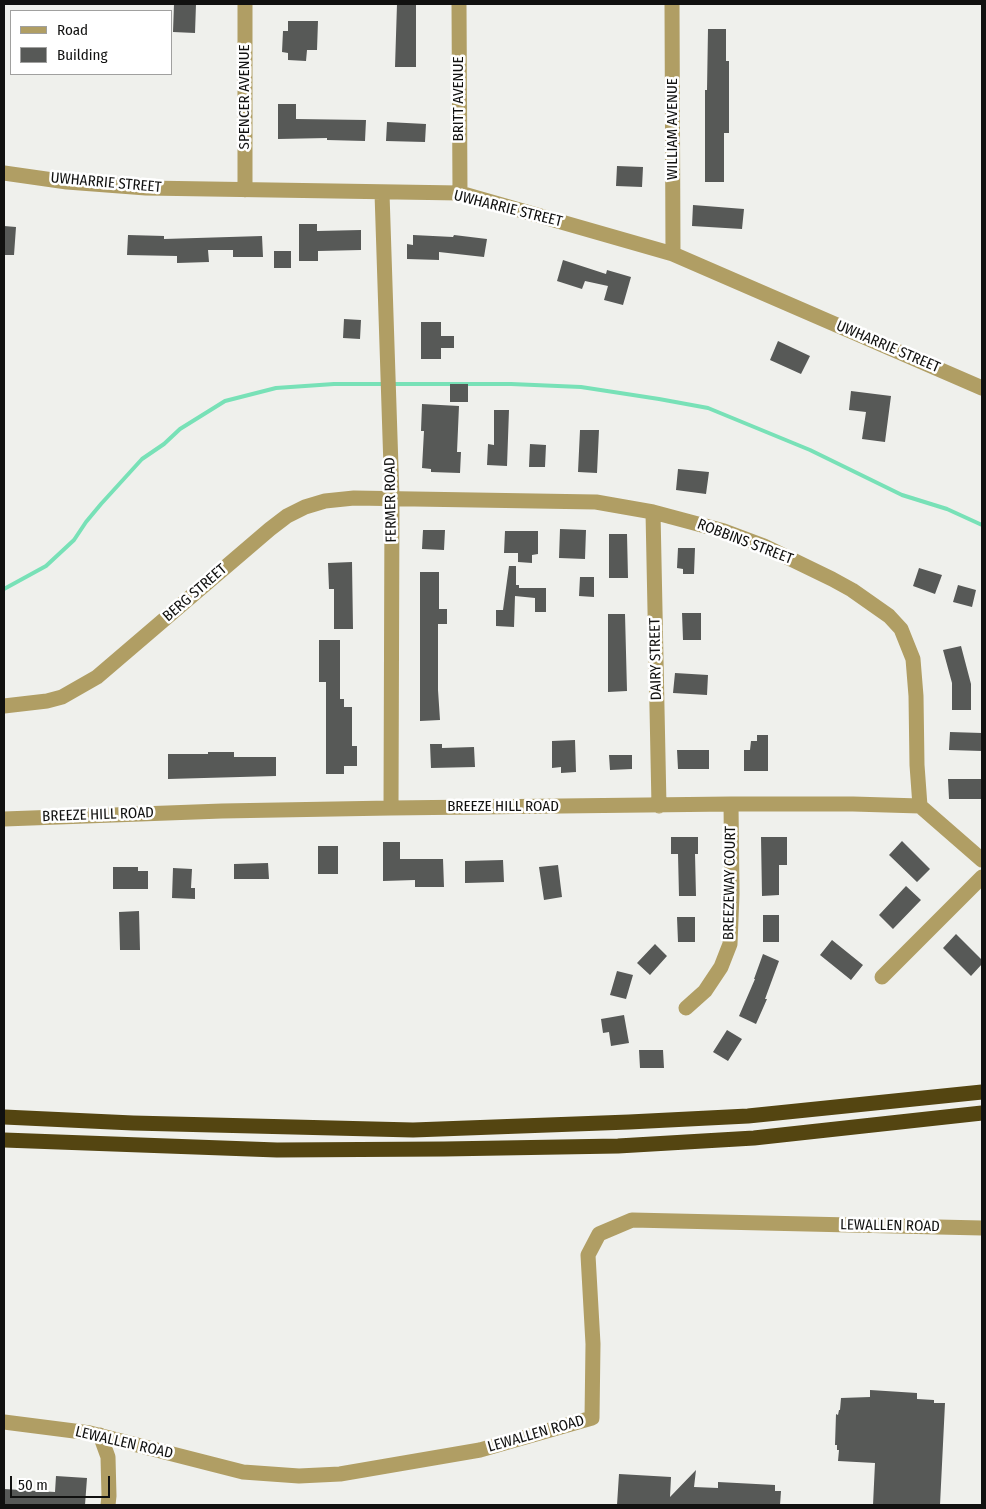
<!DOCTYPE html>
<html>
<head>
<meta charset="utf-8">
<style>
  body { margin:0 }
  #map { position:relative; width:986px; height:1509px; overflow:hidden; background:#eff0ec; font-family:"Fira Sans Condensed",sans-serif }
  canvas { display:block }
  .frame { position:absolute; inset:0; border:5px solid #111110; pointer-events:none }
  .legend { position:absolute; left:10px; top:10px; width:162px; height:65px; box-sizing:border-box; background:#fff; border:1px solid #a0a09f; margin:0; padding:6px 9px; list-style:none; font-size:15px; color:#111110 }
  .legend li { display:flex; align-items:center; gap:10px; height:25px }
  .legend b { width:25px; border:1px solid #a0a09f }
  .scale { position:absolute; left:10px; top:1476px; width:100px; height:22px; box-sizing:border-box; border:2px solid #111110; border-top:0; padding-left:6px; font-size:15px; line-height:18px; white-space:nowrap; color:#111110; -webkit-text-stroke:4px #fff; paint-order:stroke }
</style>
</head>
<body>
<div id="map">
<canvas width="986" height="1509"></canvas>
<div class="frame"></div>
<ul class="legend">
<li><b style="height:6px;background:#b09e64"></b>Road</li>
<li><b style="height:14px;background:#575957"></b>Building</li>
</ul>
<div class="scale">50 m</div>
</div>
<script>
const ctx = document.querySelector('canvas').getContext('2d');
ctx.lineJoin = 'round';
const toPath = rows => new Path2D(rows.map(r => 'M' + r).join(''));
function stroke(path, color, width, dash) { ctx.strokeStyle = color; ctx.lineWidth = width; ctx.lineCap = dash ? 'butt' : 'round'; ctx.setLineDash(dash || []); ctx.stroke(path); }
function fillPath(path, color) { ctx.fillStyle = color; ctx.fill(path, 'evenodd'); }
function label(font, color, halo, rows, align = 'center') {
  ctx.font = font + ' "Fira Sans Condensed",sans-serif'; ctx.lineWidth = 5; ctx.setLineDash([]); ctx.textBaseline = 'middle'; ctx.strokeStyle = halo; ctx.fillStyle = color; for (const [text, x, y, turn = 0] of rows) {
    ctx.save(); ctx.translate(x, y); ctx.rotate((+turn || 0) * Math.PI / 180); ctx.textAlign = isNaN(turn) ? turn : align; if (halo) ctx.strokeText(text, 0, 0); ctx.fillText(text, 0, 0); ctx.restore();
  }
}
stroke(toPath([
  [391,384,511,384,581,387,659,399,708,408,810,450,902,495,947,509,982,525],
  [4,589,46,566,74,540,86,522,101,504,142,459,164,444,180,429,225,401,276,388,334,384,384,384]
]), '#78e1b7', 4);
fillPath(toPath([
  [174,4,196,4,195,33,173,32],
  [397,4,416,4,416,67,395,67],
  [288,21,318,21,317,50,307,50,306,61,288,60,288,53,282,52,283,31,288,31],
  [708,29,726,29,726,61,729,61,729,133,724,133,724,182,705,182,705,90,707,90],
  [278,104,296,104,296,119,366,120,365,141,327,140,327,138,278,139],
  [387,122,426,124,425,142,386,141],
  [617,166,643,167,642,187,616,186],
  [693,205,744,209,742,229,692,226],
  [299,224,317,224,317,231,361,230,361,250,318,251,318,261,299,261],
  [4,226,16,227,14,255,4,255],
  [128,235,164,236,164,239,262,236,263,257,233,257,233,250,208,250,209,262,177,263,177,256,127,255],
  [413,235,453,237,454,235,487,239,484,257,439,252,439,260,407,259,407,244,413,245],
  [274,251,291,251,291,268,274,268],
  [563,260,606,274,607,270,631,277,623,305,604,300,608,286,585,281,582,289,557,281],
  [344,319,361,320,360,339,343,338],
  [421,322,441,322,441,336,454,336,454,348,441,348,441,359,421,359],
  [778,341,810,356,801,374,770,360],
  [450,384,468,384,468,402,450,402],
  [851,391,891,396,885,442,862,439,866,412,849,410],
  [422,404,459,406,457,452,461,452,460,473,431,472,431,469,422,468,424,431,421,431],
  [494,410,509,410,507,466,487,465,488,444,494,445],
  [580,430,599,430,597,473,578,472],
  [530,444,546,445,545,467,529,467],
  [678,469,709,472,706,494,676,490],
  [560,529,586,530,585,559,559,558],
  [423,530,445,530,444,550,422,549],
  [505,531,538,531,538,554,532,555,532,563,518,562,518,553,504,553],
  [609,534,627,534,628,578,609,578],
  [678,548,695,548,694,574,683,574,683,569,677,568],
  [352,562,353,629,334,629,334,589,329,589,328,563],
  [509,566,516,566,516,585,519,585,519,588,546,588,546,612,535,612,535,598,515,596,514,627,496,626,496,610,503,610],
  [919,568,942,575,935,594,913,586],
  [420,572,439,572,439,609,447,609,447,624,438,624,438,690,440,720,420,721],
  [580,577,594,577,594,597,579,596],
  [958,585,976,590,972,607,953,602],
  [682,613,701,613,701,640,683,640],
  [608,614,625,614,627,691,608,692],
  [319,640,340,640,340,699,344,699,344,707,352,707,352,746,357,746,357,766,344,766,344,774,326,774,326,682,319,682],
  [961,646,971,684,971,710,952,710,952,683,943,650],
  [675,673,708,675,707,695,673,693],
  [950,732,982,733,982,751,949,750],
  [757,735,768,735,768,771,744,771,744,750,750,750,751,741,757,741],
  [575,740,576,772,561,773,561,767,552,768,552,741],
  [430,744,442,744,442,748,474,747,475,767,431,768],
  [677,750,709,750,709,769,678,769],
  [208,752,234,752,234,757,276,757,276,776,168,779,168,754,208,754],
  [609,755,632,755,632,769,610,770],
  [948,779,982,779,982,799,949,799],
  [671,837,698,837,698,854,695,854,696,896,679,896,678,854,671,854],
  [761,837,787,837,787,865,779,865,779,895,762,896],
  [902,841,930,869,917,882,889,855],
  [383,842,400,842,400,859,443,859,444,887,415,887,415,880,383,881],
  [318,846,338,846,338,874,318,874],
  [503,860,504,882,465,883,465,861],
  [268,863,269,879,234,879,234,864],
  [558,865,562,897,544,900,539,867],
  [113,867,138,867,138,871,148,871,148,889,113,889],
  [173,868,192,869,191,888,195,888,195,899,172,898],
  [906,886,921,900,893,929,879,915],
  [139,911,140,950,120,950,119,912],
  [763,915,779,915,779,942,763,942],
  [677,917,695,917,695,942,678,942],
  [956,934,982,960,982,964,971,976,943,948],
  [832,940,863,965,851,980,820,955],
  [655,944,667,956,650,975,637,963],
  [763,954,779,961,765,999,767,999,756,1024,739,1016,755,979,754,979],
  [617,971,633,975,626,999,610,995],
  [624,1015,629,1043,611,1046,609,1032,603,1033,601,1019],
  [727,1030,742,1039,728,1061,713,1052],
  [639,1050,663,1050,664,1068,640,1068],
  [870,1390,917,1393,917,1399,934,1400,934,1403,945,1403,940,1505,873,1505,875,1463,838,1461,839,1450,837,1450,837,1445,835,1445,836,1414,838,1415,839,1410,840,1410,841,1398,870,1397],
  [696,1470,694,1487,718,1488,718,1482,775,1485,775,1491,781,1491,780,1505,617,1505,619,1474,671,1477,670,1497],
  [56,1476,87,1478,85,1505,4,1505,4,1489,55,1492]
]), '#575957');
stroke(toPath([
  [459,4,460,193],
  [672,4,673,254],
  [4,173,67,182,146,188,460,193,673,254,982,388],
  [245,190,245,4],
  [382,193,392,498,391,808],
  [653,512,659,806],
  [4,706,47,701,62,697,97,677,270,529,287,516,305,507,325,501,354,498,596,502,653,512,724,531,764,546,832,579,852,590,889,616,901,629,913,659,916,696,917,765,920,806],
  [4,819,222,811,391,808,731,804,853,804,920,806,982,860],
  [882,977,982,877],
  [686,1008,705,991,721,967,730,944,732,894,731,804],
  [4,1422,90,1433,243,1472,299,1476,340,1474,480,1450,592,1418,593,1344,588,1255,599,1234,632,1220,982,1228],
  [100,1435,108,1457,109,1496,108,1505]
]), '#b09e64', 15);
stroke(toPath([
  [4,1117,133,1123,413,1130,629,1122,748,1116,982,1092],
  [4,1140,277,1150,444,1149,618,1146,754,1138,982,1113]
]), '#544511', 15);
label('15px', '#111110', '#fff', [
  ["SPENCER AVENUE",245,97,-90],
  ["BRITT AVENUE",459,99,-90],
  ["WILLIAM AVENUE",673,129,-90],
  ["UWHARRIE STREET",106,183,5],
  ["UWHARRIE STREET",508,209,14],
  ["UWHARRIE STREET",888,347,23],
  ["FERMER ROAD",391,500,-91],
  ["ROBBINS STREET",745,542,21],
  ["BERG STREET",195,593,-41],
  ["DAIRY STREET",656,659,-91],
  ["BREEZE HILL ROAD",503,807],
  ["BREEZE HILL ROAD",98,815,-2],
  ["BREEZEWAY COURT",730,883,-89],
  ["LEWALLEN ROAD",890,1226,1],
  ["LEWALLEN ROAD",536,1434,-16],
  ["LEWALLEN ROAD",124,1443,13]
]);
</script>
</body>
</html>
